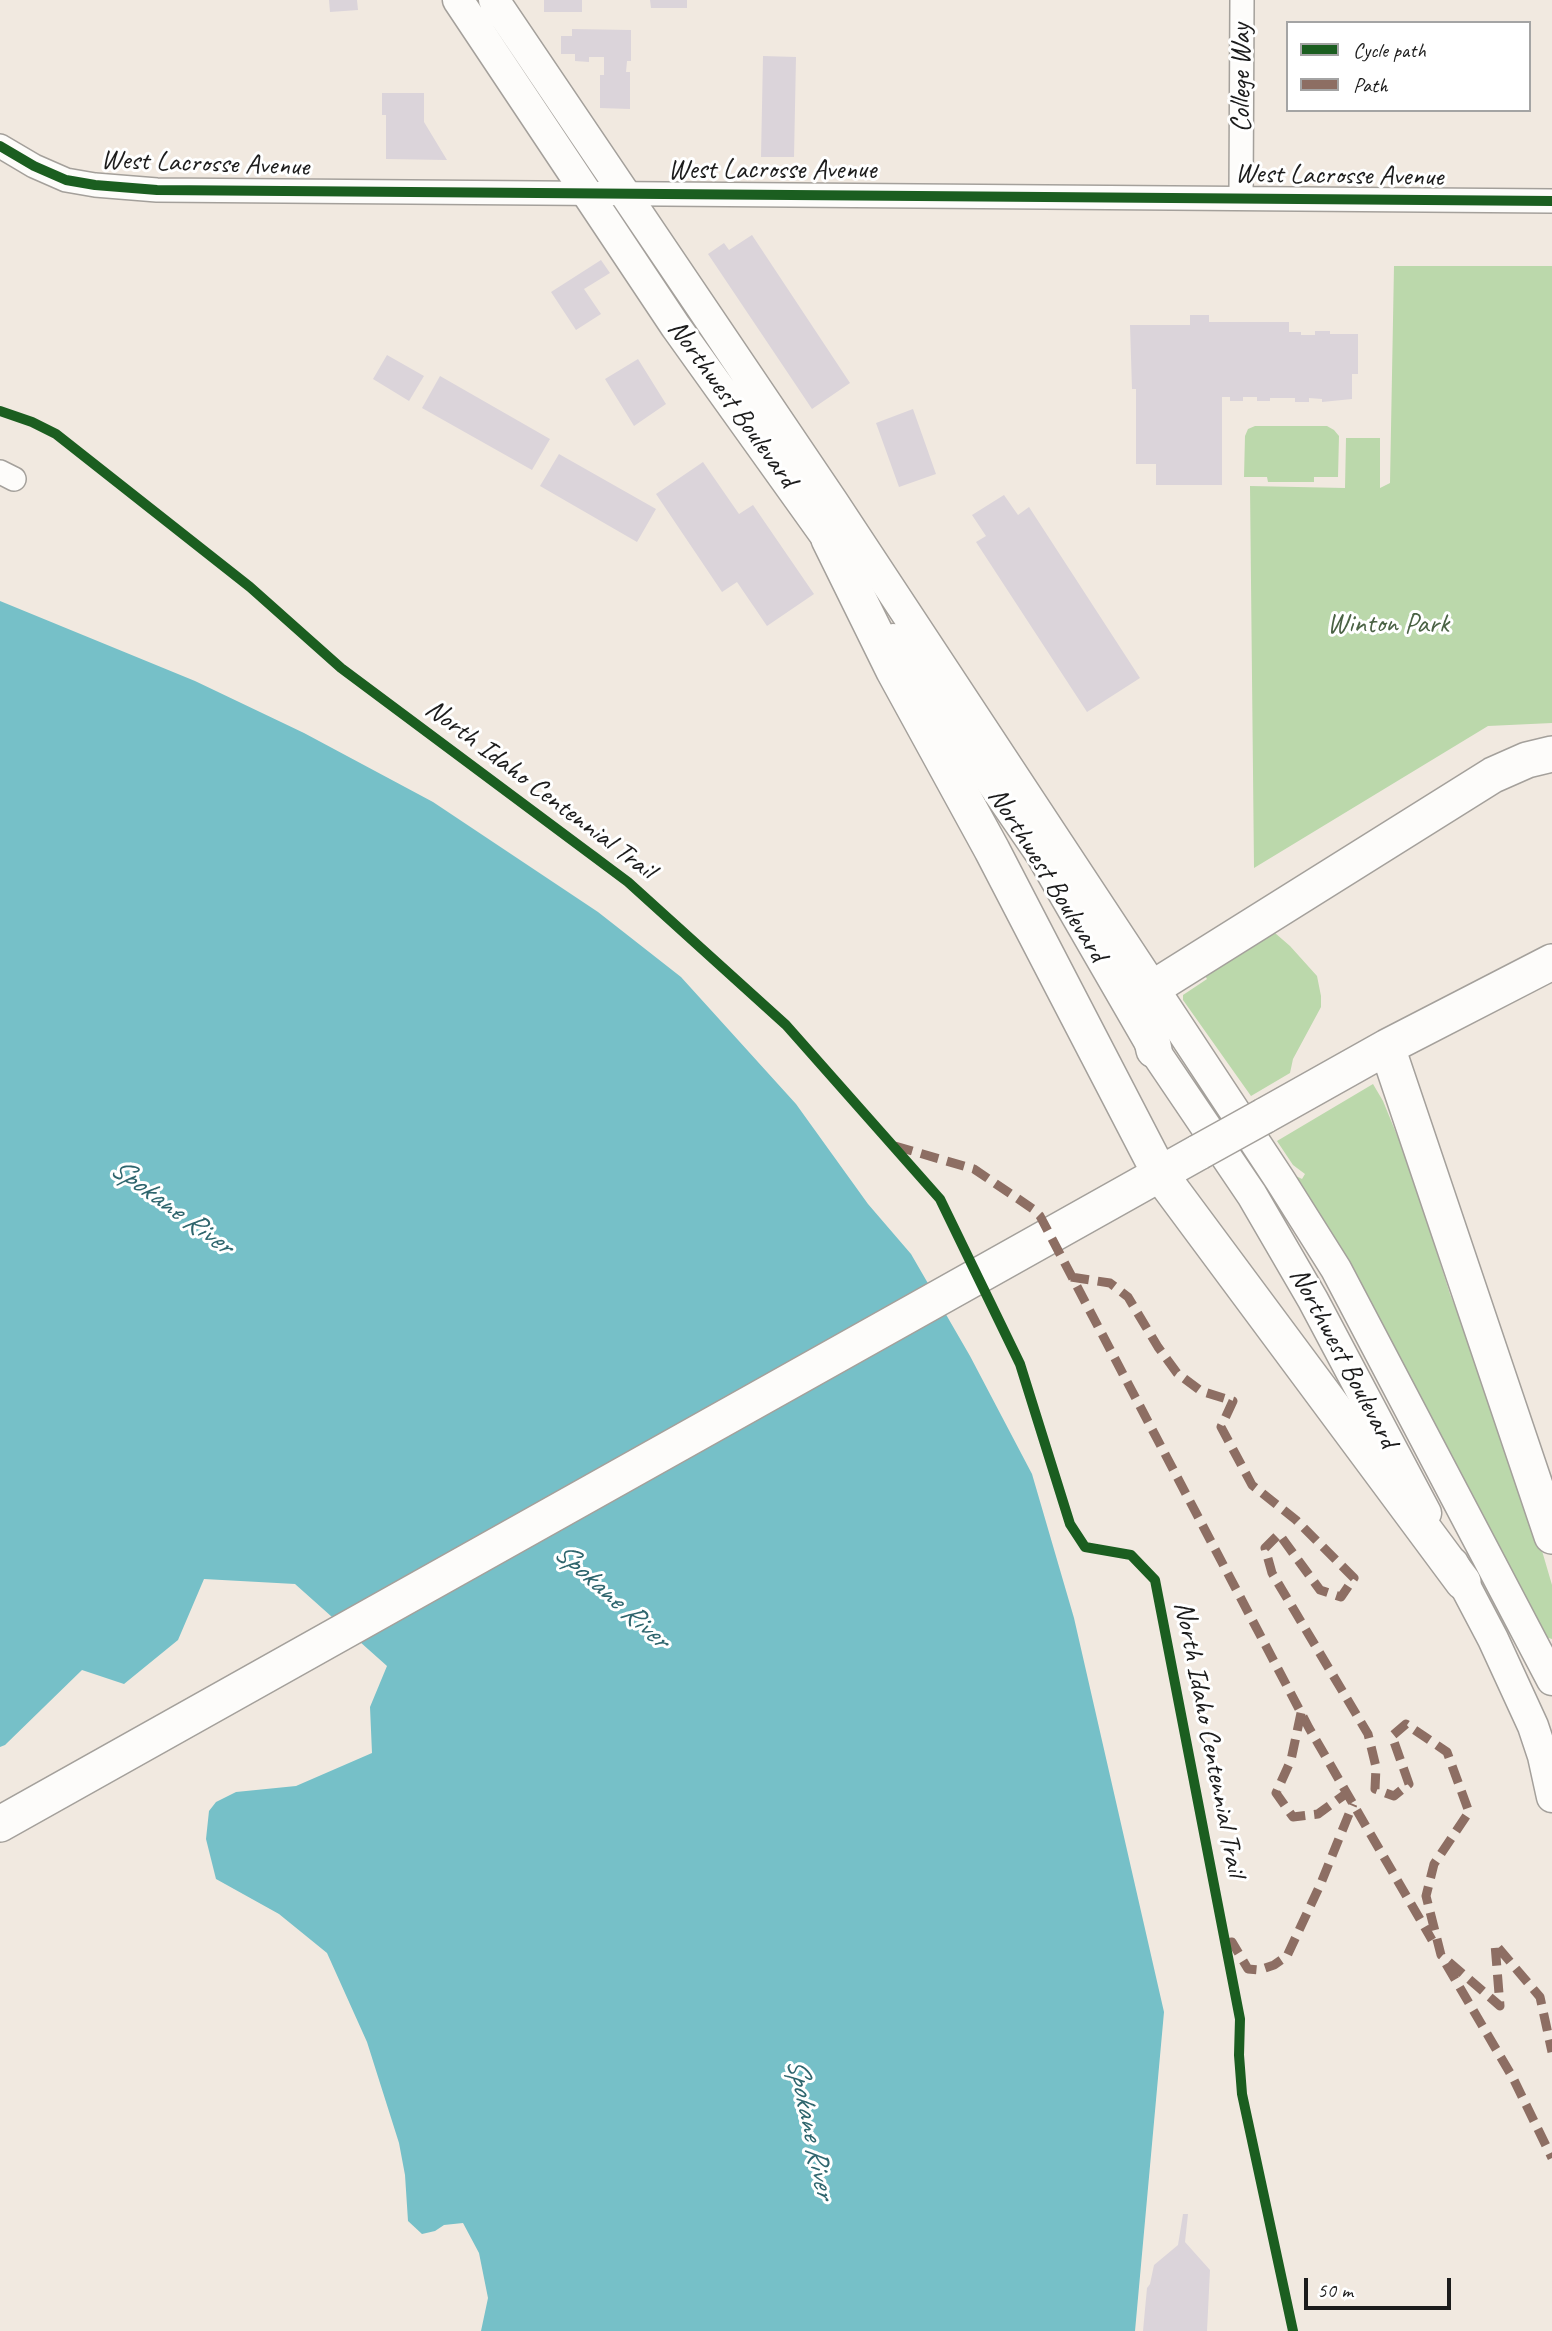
<!DOCTYPE html>
<html>
<head>
<meta charset="utf-8">
<style>
  body { margin:0 }
  #map { position:relative; width:1552px; height:2331px; overflow:hidden; background:#f1e9e0; font-family:Caveat,sans-serif }
  canvas { display:block }
  .legend { position:absolute; left:1286px; top:21px; width:245px; height:91px; box-sizing:border-box; background:#fff; border:2px solid #a4a4a4; margin:0; padding:9px 12px; list-style:none; font-size:21px; color:#1c1c1c }
  .legend li { display:flex; align-items:center; gap:14px; height:35px }
  .legend b { width:35px; border:2px solid #a4a4a4 }
  .scale { position:absolute; left:1304px; top:2278px; width:147px; height:32px; box-sizing:border-box; border:4px solid #1c1c1c; border-top:0; padding-left:9px; font-size:21px; line-height:24px; white-space:nowrap; color:#1c1c1c; -webkit-text-stroke:5px #fff; paint-order:stroke }
</style>
</head>
<body>
<div id="map">
<canvas width="1552" height="2331"></canvas>
<ul class="legend">
<li><b style="height:9px;background:#1b5e20"></b>Cycle path</li>
<li><b style="height:9px;background:#8d6e63"></b>Path</li>
</ul>
<div class="scale">50 m</div>
</div>
<script>
const ctx = document.querySelector('canvas').getContext('2d');
ctx.lineJoin = 'round';
function fillPath(path, color) { ctx.fillStyle = color; ctx.fill(path, 'evenodd'); }
const toPath = rows => new Path2D(rows.map(r => 'M' + r).join(''));
function stroke(path, color, width, dash) { ctx.strokeStyle = color; ctx.lineWidth = width; ctx.lineCap = dash ? 'butt' : 'round'; ctx.setLineDash(dash || []); ctx.stroke(path); }
function label(font, color, halo, rows, align = 'center') {
  ctx.font = font + ' Caveat,sans-serif'; ctx.lineWidth = 6; ctx.setLineDash([]); ctx.textBaseline = 'middle'; ctx.strokeStyle = halo; ctx.fillStyle = color; for (const [text, x, y, turn = 0] of rows) {
    ctx.save(); ctx.translate(x, y); ctx.rotate((+turn || 0) * Math.PI / 180); ctx.textAlign = isNaN(turn) ? turn : align; if (halo) ctx.strokeText(text, 0, 0); ctx.fillText(text, 0, 0); ctx.restore();
  }
}
fillPath(toPath([
  [1394,266,1552,266,1552,723,1488,726,1254,868,1250,486,1345,488,1346,438,1380,438,1380,488,1390,483],
  [1255,426,1327,426,1334,430,1339,436,1338,477,1314,477,1314,482,1268,482,1267,477,1244,477,1245,436,1248,429],
  [1275,933,1290,946,1317,976,1321,996,1321,1007,1293,1059,1290,1073,1251,1096,1183,1000,1183,995,1207,979,1203,972],
  [1373,1084,1383,1101,1408,1162,1450,1294,1481,1371,1533,1520,1552,1585,1552,1639,1545,1637,1286,1171,1302,1179,1305,1174,1293,1165,1277,1141]
]), '#bbd8ab');
fillPath(toPath([
  [0,601,195,681,304,733,433,802,598,912,681,977,796,1104,868,1204,911,1254,970,1356,1032,1474,1074,1618,1164,2012,1135,2331,481,2331,488,2298,479,2253,463,2223,444,2225,435,2231,422,2234,408,2221,405,2175,399,2143,367,2042,327,1953,279,1914,216,1879,206,1839,209,1811,216,1802,236,1792,296,1786,372,1753,370,1707,387,1666,295,1584,204,1579,178,1640,124,1684,82,1670,5,1745,0,1747]
]), '#76c0c8');
fillPath(toPath([
  [329,0,357,0,358,10,330,12],
  [544,0,582,0,582,12,544,12],
  [650,0,687,0,687,8,651,8],
  [572,29,631,30,631,61,627,61,626,72,630,72,630,109,600,108,600,75,604,75,604,57,589,57,589,62,575,61,575,54,561,54,561,36,572,36],
  [763,56,796,57,794,157,761,157],
  [382,93,424,93,424,122,447,160,386,159,386,115,382,115],
  [752,235,850,383,812,409,708,254,724,243,729,250],
  [601,260,610,273,584,289,601,314,576,330,551,292],
  [1190,315,1209,315,1209,322,1289,322,1289,332,1301,332,1301,335,1315,335,1315,331,1330,331,1330,334,1358,334,1358,374,1352,374,1352,399,1322,402,1322,399,1309,398,1309,402,1295,402,1295,398,1270,398,1270,401,1257,401,1257,397,1243,397,1243,401,1230,401,1230,397,1222,397,1222,485,1156,485,1156,464,1136,464,1136,389,1132,389,1130,325,1190,325],
  [387,355,424,376,409,401,373,379],
  [638,359,666,404,634,426,605,379],
  [440,376,550,439,532,470,422,408],
  [913,409,936,474,899,487,876,423],
  [559,454,656,509,637,542,540,486],
  [703,462,739,514,753,505,814,594,767,626,737,582,722,592,656,494],
  [1004,495,1018,515,1029,507,1140,678,1087,712,976,542,986,536,972,515],
  [1183,2214,1188,2214,1185,2242,1210,2270,1207,2331,1143,2331,1147,2288,1150,2284,1154,2265,1178,2245]
]), '#dbd4da');
const minor = toPath([
  [0,146,34,166,66,180,95,185,157,190,1552,201],
  [1241,198,1242,0],
  [0,472,14,479]
]);
const major = toPath([
  [458,0,676,327,842,559],
  [494,0,833,502,1280,1180,1336,1269,1552,1680],
  [893,639,1042,856,1154,1050,1252,1195,1313,1300,1426,1513],
  [1453,1563,1493,1639,1533,1726,1543,1756,1552,1797]
]);
const highway = toPath([
  [829,539,894,671,992,850,1160,1174,1463,1582],
  [1387,1047,1552,1536],
  [1154,1050,1145,1009,1147,995,1153,988,1493,775,1527,760,1552,754],
  [1264,1116,1387,1047,1552,962],
  [0,1824,1199,1152]
]);
stroke(minor, '#a4a09b', 26);
stroke(major, '#a4a09b', 33);
stroke(highway, '#a4a09b', 38);
stroke(minor, '#fdfcfa', 23);
stroke(major, '#fdfcfa', 30);
stroke(highway, '#fdfcfa', 35);
const highwayBridge = toPath([
  [1199,1152,1264,1116]
]);
stroke(highwayBridge, '#a4a09b', 38, []);
stroke(highwayBridge, '#fdfcfa', 35);
stroke(toPath([
  [895,1146,974,1169,1033,1209,1040,1216,1309,1728,1432,1940],
  [1071,1277,1110,1283,1128,1297,1158,1347,1177,1373,1201,1391,1233,1401,1221,1427,1252,1485,1296,1520,1354,1578,1341,1597,1320,1590,1279,1534,1265,1548,1272,1573,1368,1734,1376,1767,1375,1789,1394,1796,1409,1784,1392,1736,1406,1724,1447,1752,1469,1812,1434,1864,1426,1896,1441,1955,1500,2006,1495,1944,1540,1997,1552,2052],
  [1301,1713,1291,1760,1276,1793,1293,1817,1318,1814,1347,1793],
  [1227,1943,1232,1942,1248,1969,1259,1970,1274,1965,1287,1956,1321,1883,1353,1804],
  [1446,1964,1513,2078,1552,2158]
]), '#8d6e63', 9, [18, 9]);
stroke(toPath([
  [0,146,34,166,66,180,95,185,157,190,1552,201],
  [0,411,32,422,56,434,250,587,341,668,628,882,786,1025,940,1199,1020,1364,1070,1524,1085,1547,1131,1555,1155,1580,1240,2019,1239,2055,1242,2094,1293,2331]
]), '#1b5e20', 10);
label('28px', '#1c1c1c', '#fff', [
  ["College Way",1242,78,-90],
  ["West Lacrosse Avenue",205,164,2],
  ["West Lacrosse Avenue",772,171],
  ["West Lacrosse Avenue",1339,176,1],
  ["Northwest Boulevard",732,404,54],
  ["North Idaho Centennial Trail",540,790,37],
  ["Northwest Boulevard",1047,875,58],
  ["Northwest Boulevard",1343,1358,62],
  ["North Idaho Centennial Trail",1209,1739,79]
]);
label('28px', '#4a6244', '#fff', [
  ["Winton Park",1388,625]
]);
label('italic 30px', '#2e656d', '#fff', [
  ["Spokane River",171,1207,36],
  ["Spokane River",611,1596,42],
  ["Spokane River",810,2128,78]
]);
</script>
</body>
</html>
